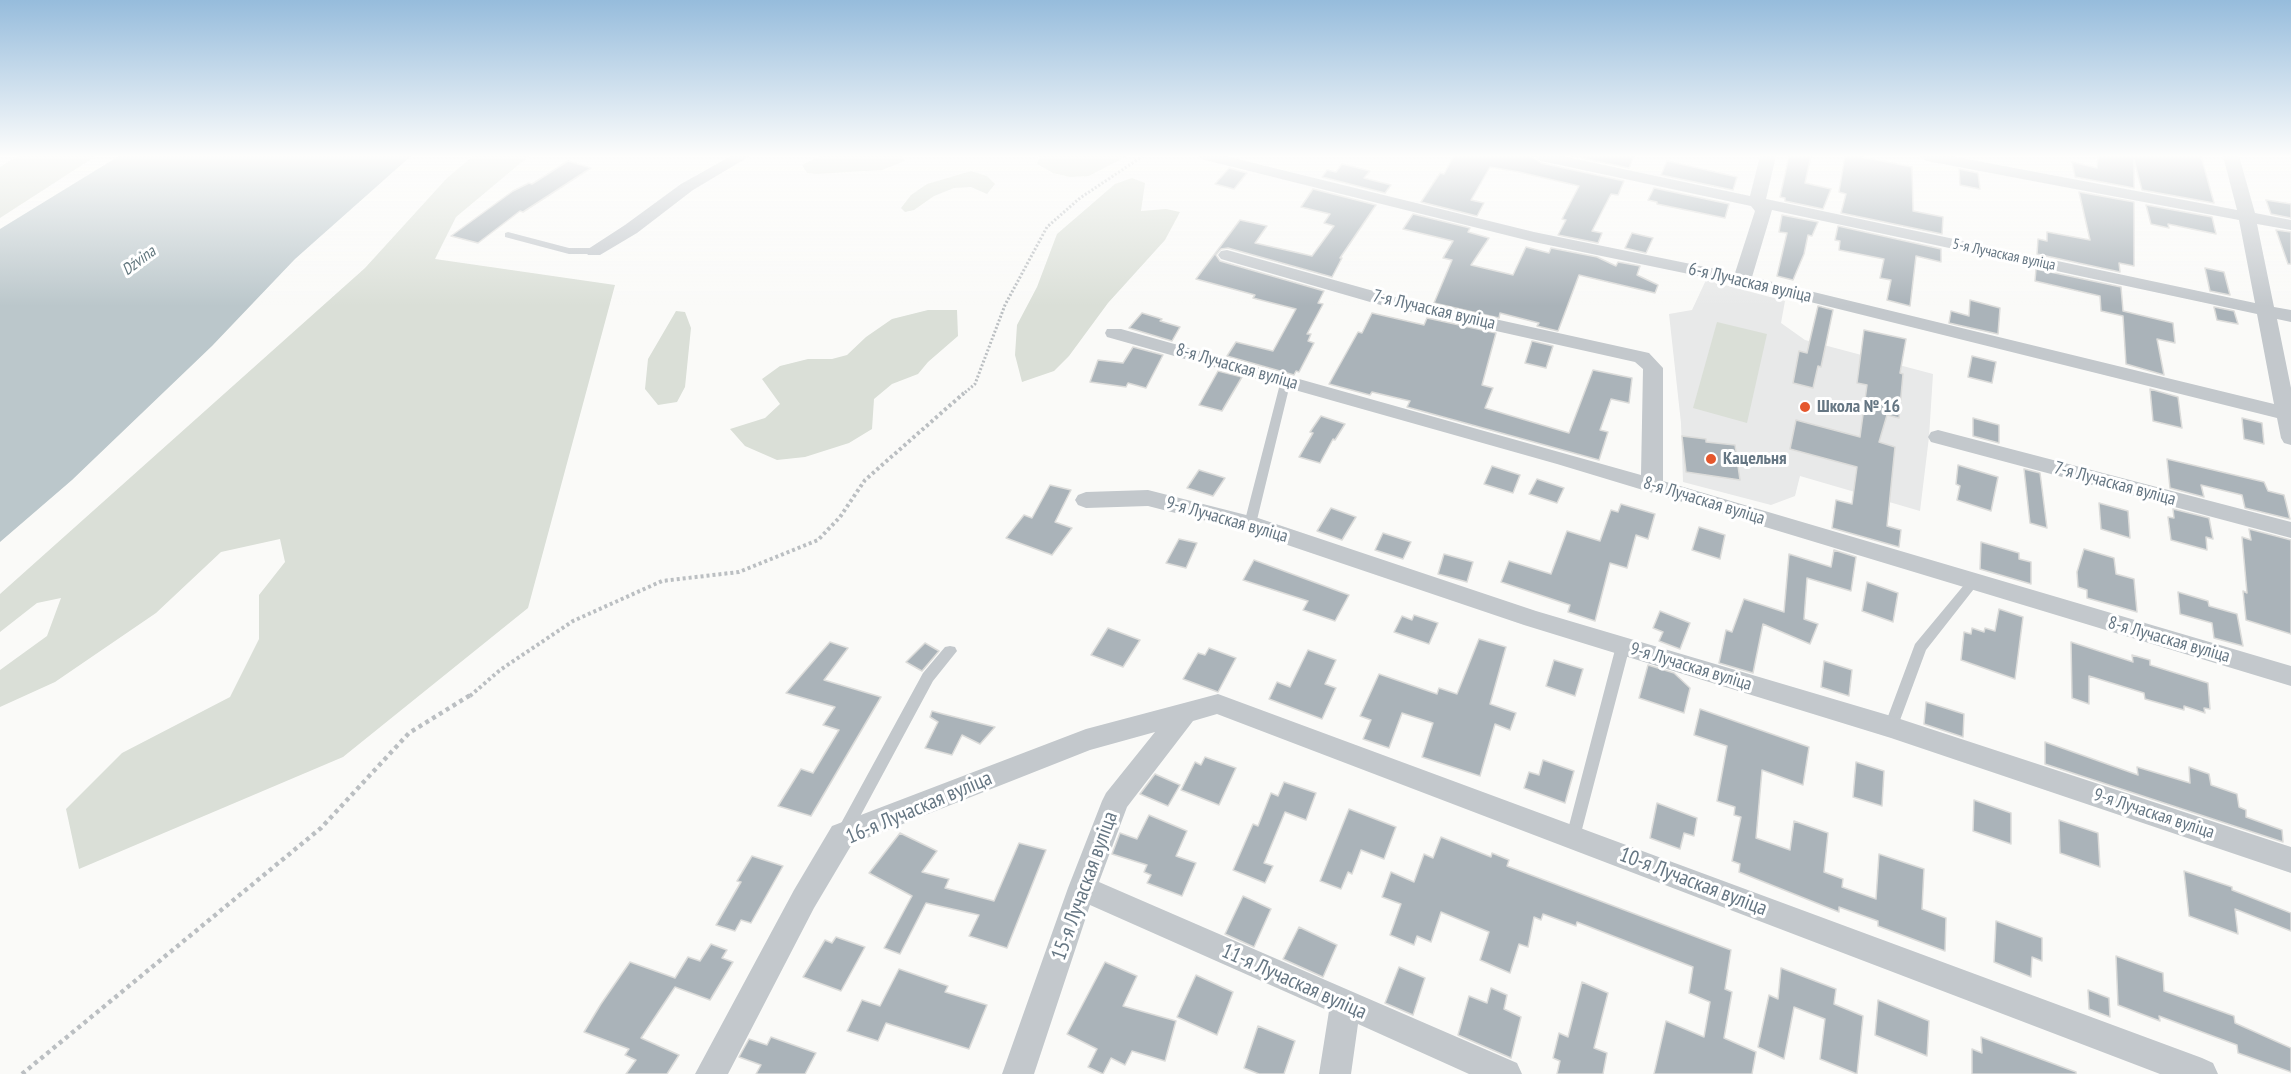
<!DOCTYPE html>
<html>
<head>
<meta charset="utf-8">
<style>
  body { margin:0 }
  canvas { display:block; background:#fafaf8 }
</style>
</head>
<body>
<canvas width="2291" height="1074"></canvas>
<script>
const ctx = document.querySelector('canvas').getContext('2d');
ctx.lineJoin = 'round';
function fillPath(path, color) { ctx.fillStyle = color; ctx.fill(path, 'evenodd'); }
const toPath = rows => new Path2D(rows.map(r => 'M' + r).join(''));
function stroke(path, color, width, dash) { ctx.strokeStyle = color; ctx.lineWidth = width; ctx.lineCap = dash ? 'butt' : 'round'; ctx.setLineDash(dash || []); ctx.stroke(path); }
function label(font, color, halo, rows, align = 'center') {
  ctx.font = font + ' "PT Sans Narrow",sans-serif'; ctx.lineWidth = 6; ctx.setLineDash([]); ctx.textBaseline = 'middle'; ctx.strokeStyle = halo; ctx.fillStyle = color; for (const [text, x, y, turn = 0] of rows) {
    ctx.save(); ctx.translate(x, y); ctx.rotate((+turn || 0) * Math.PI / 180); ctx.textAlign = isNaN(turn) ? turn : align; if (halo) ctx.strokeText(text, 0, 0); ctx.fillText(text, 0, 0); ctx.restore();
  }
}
fillPath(toPath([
  [1706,280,1785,301,1781,323,1805,340,1933,374,1929,437,1920,511,1800,476,1795,496,1771,505,1683,482,1681,423,1669,314,1692,310]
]), '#e8e9e9');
fillPath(toPath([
  [18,156,96,156,0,218,0,167],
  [473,156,529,156,456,217,435,259,615,285,528,608,343,757,79,869,66,809,122,753,230,697,259,639,259,595,285,562,280,539,221,552,156,613,55,682,0,707,0,670,47,636,61,598,37,603,0,632,0,594,365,268,447,178],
  [820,156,902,156,905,161,882,170,816,174,807,173,802,165],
  [1039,156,1127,156,1089,176,1070,177,1053,173,1037,164],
  [971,171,987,176,995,184,987,194,971,187,954,188,934,196,914,210,905,212,901,208,911,195,927,184],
  [1132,178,1145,183,1141,211,1166,209,1180,212,1165,240,1108,303,1069,356,1054,371,1022,382,1015,355,1017,325,1037,287,1057,234,1115,184],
  [928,310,957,310,958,336,928,362,918,374,892,384,874,399,872,429,849,443,805,457,777,460,745,446,730,429,765,418,780,404,762,379,780,366,808,359,832,359,847,355,866,337,892,319],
  [676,311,685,312,691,328,685,387,677,402,658,405,645,389,648,359],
  [1717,322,1767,334,1747,423,1693,408]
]), '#dadfd7');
fillPath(toPath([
  [119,156,411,156,295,259,212,346,72,480,0,542,0,229]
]), '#bbc7cb');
const building = toPath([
  [1454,156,1531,156,1541,163,1624,181,1618,195,1611,194,1592,231,1602,233,1598,243,1558,235,1566,220,1562,219,1579,186,1519,172,1490,167,1471,200,1484,203,1477,216,1421,202,1440,173,1444,174,1454,156],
  [1572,156,1634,156,1629,168,1572,156],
  [1789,156,1811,156,1805,183,1831,189,1823,209,1785,201,1785,198,1780,197,1789,156],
  [1845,156,1857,156,1912,167,1913,211,1943,217,1942,234,1841,213,1846,194,1839,192,1845,156],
  [2098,156,2201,156,2214,203,2142,190,2134,160,2134,188,2075,177,2072,162,2097,168,2098,156],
  [568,161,591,168,523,212,520,211,478,243,451,236,513,191,529,183,532,184,568,161],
  [1667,161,1737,177,1733,190,1661,175,1667,161],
  [1342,164,1370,171,1364,178,1391,185,1385,193,1322,177,1327,170,1336,172,1342,164],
  [1229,168,1247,173,1234,189,1215,184,1229,168],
  [1959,169,1978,173,1980,189,1960,185,1959,169],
  [1654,188,1729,204,1725,218,1657,204,1657,202,1648,200,1654,188],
  [1313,189,1376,205,1340,258,1342,258,1332,277,1228,248,1221,249,1216,255,1220,261,1324,291,1318,303,1323,304,1307,334,1311,334,1308,341,1314,343,1299,372,1296,371,1294,375,1227,356,1236,342,1273,351,1296,309,1253,298,1255,295,1196,279,1240,220,1267,226,1255,243,1312,256,1334,226,1324,223,1330,214,1301,207,1313,189],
  [2079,192,2134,202,2134,266,2119,263,2120,272,2037,254,2038,239,2047,241,2047,232,2090,240,2079,192],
  [2266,200,2291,204,2291,218,2271,214,2266,200],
  [2146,205,2212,217,2216,234,2168,224,2169,228,2151,224,2146,205],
  [1413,214,1470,228,1468,232,1489,238,1471,265,1513,275,1526,247,1549,253,1551,248,1597,257,1616,266,1618,262,1640,266,1637,275,1658,285,1655,293,1579,275,1558,331,1537,326,1539,323,1500,313,1499,318,1434,303,1452,260,1443,258,1453,241,1403,229,1413,214],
  [1782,215,1818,222,1812,236,1808,235,1804,254,1793,280,1777,276,1787,233,1779,232,1782,215],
  [1838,226,1941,249,1941,262,1916,256,1910,306,1887,300,1891,280,1880,278,1884,259,1839,250,1840,241,1835,240,1838,226],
  [2276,230,2291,232,2291,264,2288,264,2276,230],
  [1632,233,1653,238,1646,253,1625,248,1632,233],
  [2205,268,2224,272,2230,295,2210,291,2205,268],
  [2036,269,2121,287,2123,311,2173,323,2175,343,2157,339,2164,375,2126,364,2123,316,2101,311,2100,296,2035,281,2036,269],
  [1970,300,2000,308,1998,334,1949,323,1951,311,1969,316,1970,300],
  [1818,306,1833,310,1821,367,1818,366,1813,388,1793,383,1799,351,1807,353,1818,306],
  [2214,307,2234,311,2238,324,2217,320,2214,307],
  [1142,313,1162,319,1160,321,1180,327,1172,341,1129,328,1142,313],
  [1372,313,1424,325,1427,318,1496,333,1482,385,1493,388,1485,408,1569,433,1593,370,1632,378,1629,403,1611,399,1600,430,1608,432,1599,460,1407,407,1410,401,1372,392,1370,395,1329,384,1358,332,1362,333,1372,313],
  [1864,330,1906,339,1900,373,1903,374,1899,418,1887,415,1879,442,1895,447,1887,526,1901,530,1899,547,1832,528,1836,500,1852,504,1857,467,1790,449,1796,420,1860,437,1867,385,1857,383,1864,330],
  [1532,341,1553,346,1546,368,1525,363,1532,341],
  [1133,347,1163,355,1146,388,1128,383,1126,387,1090,382,1098,360,1123,363,1133,347],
  [1972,356,1996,362,1992,383,1968,377,1972,356],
  [1218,371,1242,377,1222,411,1199,405,1218,371],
  [2150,389,2178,397,2182,428,2153,421,2150,389],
  [1321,416,1345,424,1335,440,1333,439,1320,463,1299,457,1313,433,1310,432,1321,416],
  [1973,418,1999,425,1999,443,1973,436,1973,418],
  [2242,418,2262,423,2264,444,2244,439,2242,418],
  [1682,436,1706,439,1706,442,1735,445,1740,480,1686,472,1682,436],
  [2167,459,2264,482,2268,491,2284,495,2290,519,2245,508,2242,495,2201,485,2204,497,2170,488,2167,459],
  [1958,465,1998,477,1991,511,1957,500,1960,486,1956,484,1958,465],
  [1492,466,1520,475,1513,493,1484,484,1492,466],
  [2024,469,2040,473,2047,528,2030,523,2024,469],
  [1199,470,1225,478,1213,496,1187,488,1199,470],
  [1537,479,1564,488,1557,503,1529,494,1537,479],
  [1050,485,1071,490,1055,522,1072,528,1052,555,1006,538,1024,515,1032,518,1050,485],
  [2099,503,2128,511,2130,538,2101,529,2099,503],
  [1621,504,1655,514,1648,539,1636,535,1627,568,1610,563,1595,621,1568,612,1570,605,1501,582,1509,561,1551,574,1567,531,1600,541,1611,510,1618,512,1621,504],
  [1331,508,1356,517,1342,540,1317,531,1331,508],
  [2173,509,2209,518,2213,539,2206,537,2207,550,2171,540,2168,517,2174,518,2173,509],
  [1699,527,1725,535,1720,559,1692,550,1699,527],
  [2249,529,2291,540,2291,634,2246,620,2243,591,2247,593,2242,537,2251,540,2249,529],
  [1383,533,1411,542,1403,559,1375,550,1383,533],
  [1179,539,1197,543,1186,568,1166,563,1179,539],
  [1981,542,2019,553,2019,559,2031,562,2031,584,1980,569,1981,542],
  [2084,549,2114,558,2116,574,2134,579,2137,612,2087,598,2087,590,2078,587,2077,572,2084,549],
  [1834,550,1856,557,1851,591,1807,578,1804,619,1818,624,1810,644,1763,624,1753,673,1719,663,1726,630,1732,632,1744,599,1784,612,1789,554,1831,567,1834,550],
  [1444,554,1473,562,1467,582,1438,574,1444,554],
  [1254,560,1349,595,1335,621,1303,610,1308,601,1243,580,1254,560],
  [1867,582,1898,593,1893,622,1862,611,1867,582],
  [2178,592,2208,601,2209,606,2237,614,2243,646,2214,638,2212,623,2180,614,2178,592],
  [1999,609,2023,617,2015,679,1961,660,1964,632,1971,634,1972,628,1984,632,1985,628,1995,631,1999,609],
  [1660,611,1690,623,1680,649,1659,641,1663,632,1653,628,1660,611],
  [1414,615,1438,623,1429,644,1394,632,1402,616,1412,620,1414,615],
  [1108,628,1140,640,1123,667,1091,655,1108,628],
  [1479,639,1506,647,1490,704,1516,713,1510,730,1495,724,1480,776,1422,757,1433,723,1402,713,1389,748,1363,739,1371,720,1360,716,1379,674,1437,694,1439,688,1457,694,1479,639],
  [830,642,848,648,824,680,881,697,811,816,778,806,801,769,813,773,839,730,823,725,835,707,786,693,830,642],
  [2071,642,2133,662,2132,655,2150,660,2150,665,2208,683,2210,709,2204,708,2205,713,2184,706,2184,710,2145,699,2144,693,2089,676,2089,704,2072,698,2071,642],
  [925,643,939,651,922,671,906,662,925,643],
  [1209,648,1236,658,1218,692,1183,679,1198,653,1205,655,1209,648],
  [1308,650,1336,660,1325,684,1336,688,1322,719,1269,699,1277,682,1290,687,1308,650],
  [1554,660,1583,669,1575,696,1546,686,1554,660],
  [1824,661,1852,670,1849,696,1821,687,1824,661],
  [1648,665,1674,673,1690,688,1684,713,1639,698,1648,665],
  [1926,702,1964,714,1963,737,1924,724,1926,702],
  [1700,709,1809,747,1803,785,1762,770,1756,838,1790,850,1794,821,1828,833,1824,872,1843,879,1842,887,1876,899,1879,854,1924,869,1922,909,1946,918,1945,951,1878,926,1878,921,1839,907,1839,912,1739,872,1740,864,1732,861,1741,817,1734,815,1735,807,1717,801,1727,746,1694,735,1700,709],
  [932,711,943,714,995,727,980,744,962,735,952,755,925,748,938,722,930,717,932,711],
  [2045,742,2138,775,2137,767,2190,783,2189,767,2209,774,2211,785,2237,794,2239,807,2246,810,2246,817,2282,830,2283,842,2045,764,2045,742],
  [1205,757,1236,768,1219,805,1181,790,1195,762,1201,765,1205,757],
  [1543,760,1574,771,1565,803,1524,788,1529,772,1539,775,1543,760],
  [1856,762,1884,771,1882,806,1853,797,1856,762],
  [1155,774,1180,785,1168,806,1140,794,1155,774],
  [1284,782,1316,793,1306,820,1285,812,1264,863,1273,866,1265,883,1233,870,1253,824,1258,826,1271,793,1278,796,1284,782],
  [1974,800,2011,813,2011,844,1973,831,1974,800],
  [1657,803,1697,818,1694,836,1684,833,1680,849,1650,838,1657,803],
  [1349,809,1396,827,1384,859,1361,850,1352,874,1348,872,1341,889,1320,881,1349,809],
  [1149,815,1187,831,1176,856,1196,863,1182,896,1147,883,1151,875,1144,872,1147,865,1112,854,1120,833,1137,839,1149,815],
  [2059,820,2098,833,2100,867,2060,853,2059,820],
  [900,833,937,851,922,872,949,879,945,888,994,901,1019,843,1046,850,1007,948,969,936,979,915,926,903,900,954,884,948,912,896,869,873,900,833],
  [1441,837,1491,857,1492,853,1509,860,1507,866,1731,950,1725,989,1732,992,1724,1038,1756,1052,1752,1074,1654,1074,1666,1021,1704,1037,1710,1002,1689,993,1693,967,1577,922,1576,926,1543,914,1541,920,1534,917,1528,947,1519,944,1510,973,1480,960,1489,932,1441,912,1431,942,1417,936,1414,945,1390,935,1401,904,1382,897,1391,872,1414,882,1424,854,1433,858,1441,837],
  [752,856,783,866,751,923,741,920,735,931,716,925,741,882,737,881,752,856],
  [2184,871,2232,887,2232,890,2291,913,2291,931,2235,909,2238,934,2189,916,2184,871],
  [1243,896,1271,909,1254,947,1225,934,1243,896],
  [1996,921,2042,938,2042,961,2032,957,2031,977,1994,962,1996,921],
  [1299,927,1337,945,1323,977,1283,959,1299,927],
  [836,937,865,947,841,991,803,977,825,940,832,943,836,937],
  [711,944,727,950,722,958,733,962,710,1000,675,987,641,1038,679,1055,667,1074,626,1074,636,1060,625,1055,629,1049,584,1032,601,1004,630,962,675,978,688,957,700,961,711,944],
  [2116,956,2163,973,2164,991,2234,1016,2235,1023,2291,1048,2291,1072,2238,1053,2237,1045,2159,1016,2160,1021,2118,1005,2116,956],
  [1105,962,1137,976,1123,1006,1176,1021,1165,1061,1132,1051,1125,1065,1111,1058,1103,1074,1088,1067,1097,1049,1067,1034,1105,962],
  [1399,967,1425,978,1413,1015,1385,1003,1399,967],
  [1781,968,1836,989,1834,1004,1863,1016,1857,1074,1820,1059,1825,1019,1794,1007,1784,1059,1758,1047,1769,995,1778,999,1781,968],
  [899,969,948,986,945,992,987,1005,969,1049,886,1023,878,1041,847,1031,862,1000,880,1006,899,969],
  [1196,975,1233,992,1217,1035,1177,1017,1196,975],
  [1582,982,1608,993,1594,1048,1607,1053,1603,1074,1557,1074,1560,1061,1553,1058,1559,1033,1568,1037,1582,982],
  [1491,988,1507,995,1504,1009,1521,1017,1511,1058,1458,1035,1469,996,1487,1003,1491,988],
  [2088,990,2109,998,2110,1017,2089,1009,2088,990],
  [1878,1000,1929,1021,1927,1056,1875,1035,1878,1000],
  [1258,1026,1295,1041,1284,1074,1259,1074,1244,1068,1258,1026],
  [771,1037,816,1053,805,1074,756,1074,761,1065,739,1057,749,1039,767,1045,771,1037],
  [1981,1037,2076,1072,2076,1074,1972,1074,1972,1049,1982,1053,1981,1037]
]);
fillPath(building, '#aab3b9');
stroke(building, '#dcdcda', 1.5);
stroke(toPath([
  [962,395,975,384,1005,305,1047,227,1080,198,1143,156]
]), '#bbbfc2', 3, [2, 2]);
stroke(toPath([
  [470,696,500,670,573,621,662,581,739,572,818,540,840,517,865,480,964,393]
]), '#bbbfc2', 4, [3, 3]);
stroke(toPath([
  [22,1074,321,828,409,733,472,694]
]), '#bbbfc2', 4.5, [4, 4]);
fillPath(toPath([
  [508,232,569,248,594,248,599,251,594,254,569,254,505,237,505,233,508,232],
  [1286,377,1291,380,1256,524,1250,528,1244,524,1281,380,1286,377],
  [1973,577,1977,579,1979,582,1977,585,1926,650,1896,731,1891,733,1886,731,1884,727,1915,644,1969,579,1973,577],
  [1623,641,1628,642,1630,646,1580,837,1578,842,1573,844,1568,842,1566,837,1616,646,1618,642,1623,641],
  [950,646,955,647,957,651,933,681,849,837,844,839,839,837,837,832,839,827,923,673,945,647,950,646]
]), '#c3c8cc');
fillPath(toPath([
  [731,156,750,156,693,190,637,233,600,255,588,255,585,251,625,225,681,184,731,156],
  [1199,156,1225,156,1534,232,1735,273,1755,211,1751,206,1541,161,1533,156,1562,156,1750,196,1760,156,1776,156,1766,199,2255,303,2239,220,1927,161,1919,156,1951,156,2237,210,2223,156,2239,156,2255,213,2291,220,2291,230,2257,224,2274,307,2291,310,2291,322,2277,319,2291,388,2291,445,2284,443,2281,438,2277,418,1742,285,1534,242,1201,159,1199,156],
  [1772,210,2257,314,2274,404,1752,277,1772,210],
  [1227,250,1395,297,1649,353,1663,368,1663,481,2291,666,2291,686,1557,464,1107,337,1105,333,1107,329,1121,329,1641,475,1643,369,1635,362,1384,306,1221,259,1218,255,1221,251,1227,250],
  [1938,430,2291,522,2291,538,1931,442,1928,437,1931,432,1938,430],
  [1148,490,1258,518,1536,611,1891,716,2291,847,2291,873,1891,738,1524,625,1246,531,1148,506,1086,508,1078,505,1075,500,1078,495,1086,492,1148,490],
  [1218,694,2202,1058,2213,1063,2218,1074,2160,1074,1217,714,1193,721,1127,807,1099,882,1517,1063,1522,1074,1469,1074,1358,1024,1351,1074,1319,1074,1329,1011,1090,905,1034,1074,1002,1074,1068,888,1102,801,1106,793,1155,732,1090,750,852,844,814,908,728,1074,695,1074,794,890,832,826,1086,729,1218,694]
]), '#c3c8cc');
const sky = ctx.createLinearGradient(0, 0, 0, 306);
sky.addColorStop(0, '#96bcdc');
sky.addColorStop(0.51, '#fdfdfc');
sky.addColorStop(1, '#fdfdfc00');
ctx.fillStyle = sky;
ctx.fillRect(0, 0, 2291, 306);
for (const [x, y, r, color] of [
  [1805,407,6,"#e5572d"],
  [1711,459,6,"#e5572d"]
]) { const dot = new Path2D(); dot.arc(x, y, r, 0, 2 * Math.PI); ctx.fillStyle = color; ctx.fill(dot); stroke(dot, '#fff', 2); }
label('15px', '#657683', '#fff', [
  ["5-я Лучаская вуліца",2004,255,12]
]);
label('italic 16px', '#60757c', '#fff', [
  ["Dźvina",139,261,-37]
]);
label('18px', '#657683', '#fff', [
  ["6-я Лучаская вуліца",1750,283,13],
  ["7-я Лучаская вуліца",1434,310,13],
  ["8-я Лучаская вуліца",1237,367,16],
  ["7-я Лучаская вуліца",2115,484,15],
  ["8-я Лучаская вуліца",1704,501,17],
  ["9-я Лучаская вуліца",1227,520,16],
  ["8-я Лучаская вуліца",2169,640,16],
  ["9-я Лучаская вуліца",1691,667,17],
  ["9-я Лучаская вуліца",2154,814,18]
]);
label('bold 18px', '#657683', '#fff', [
  ["Школа № 16",1817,407],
  ["Кацельня",1723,459]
], 'left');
label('21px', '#657683', '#fff', [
  ["16-я Лучаская вуліца",919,808,-23],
  ["10-я Лучаская вуліца",1693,882,21],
  ["15-я Лучаская вуліца",1085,886,-70],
  ["11-я Лучаская вуліца",1294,982,24]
]);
</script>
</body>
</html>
